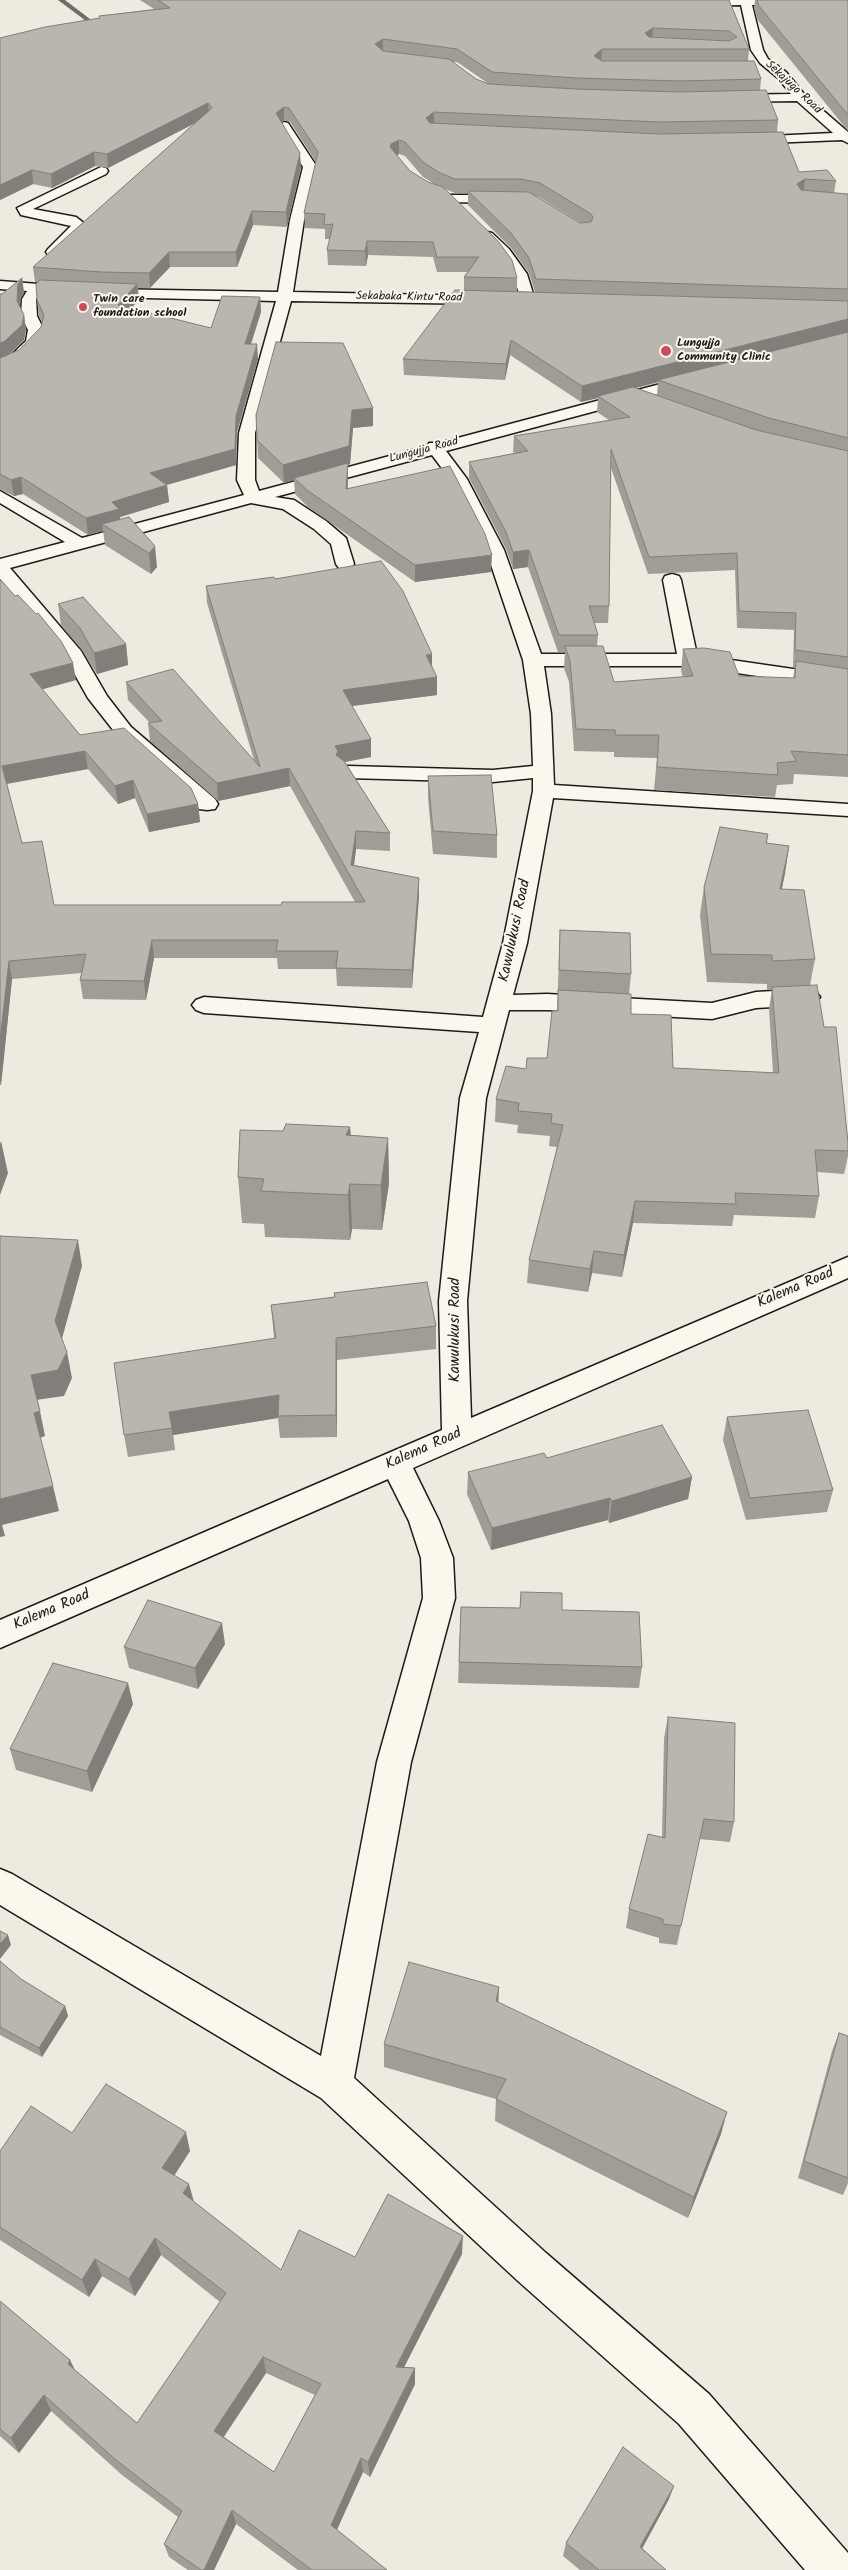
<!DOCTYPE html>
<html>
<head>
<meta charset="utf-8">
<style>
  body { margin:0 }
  canvas { display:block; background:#eeeadf }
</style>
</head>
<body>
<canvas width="848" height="2570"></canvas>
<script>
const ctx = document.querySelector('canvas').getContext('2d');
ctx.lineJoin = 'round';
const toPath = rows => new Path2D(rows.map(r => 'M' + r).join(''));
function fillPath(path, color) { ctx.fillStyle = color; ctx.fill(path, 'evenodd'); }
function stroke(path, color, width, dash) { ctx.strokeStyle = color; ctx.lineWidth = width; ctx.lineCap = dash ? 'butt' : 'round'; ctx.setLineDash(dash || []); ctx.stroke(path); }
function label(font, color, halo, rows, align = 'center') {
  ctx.font = font + ' Kalam,sans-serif'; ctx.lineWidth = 4; ctx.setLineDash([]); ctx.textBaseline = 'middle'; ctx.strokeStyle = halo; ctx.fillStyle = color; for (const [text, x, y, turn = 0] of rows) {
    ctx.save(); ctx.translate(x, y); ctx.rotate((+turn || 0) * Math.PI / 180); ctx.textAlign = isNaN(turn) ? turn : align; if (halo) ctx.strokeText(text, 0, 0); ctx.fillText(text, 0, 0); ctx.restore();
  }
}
fillPath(toPath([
  [58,0,65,0,107,32,102,33,58,0]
]), '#6f6d69');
const minor = toPath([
  [842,0,837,3,752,5,763,50,768,59,786,72,804,94,848,132,848,143,842,140,744,144,743,141,744,138,749,137,833,133,797,101,727,102,727,96,731,95,791,94,778,78,760,63,751,50,741,5,694,6,689,3,693,0,842,0],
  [284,122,288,123,317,167,304,220,293,292,484,296,491,300,484,304,291,301,255,433,255,480,259,491,427,446,429,443,439,443,694,375,700,377,702,380,700,383,446,451,467,479,504,550,541,654,677,654,663,580,665,576,672,574,679,576,681,580,697,655,848,677,848,689,688,666,544,666,551,714,554,785,848,804,848,816,553,798,527,943,513,995,547,994,712,1003,756,992,808,989,816,992,820,997,816,1002,808,1005,756,1008,712,1019,547,1010,509,1010,486,1098,467,1301,471,1418,848,1257,848,1278,413,1468,439,1521,453,1558,455,1598,411,1762,354,2078,546,2253,709,2394,848,2553,848,2570,805,2570,679,2424,518,2281,321,2098,0,1905,0,1869,12,1874,321,2056,377,1762,423,1598,421,1558,409,1521,388,1479,0,1648,0,1620,442,1430,439,1301,460,1098,479,1032,204,1013,196,1010,192,1005,196,1000,204,997,483,1017,503,943,533,791,533,778,493,782,348,778,341,776,338,772,341,768,348,766,493,770,533,766,531,714,523,660,486,550,450,479,432,455,275,497,294,500,326,521,346,538,354,564,351,568,345,569,339,568,336,564,331,544,314,529,283,509,251,503,10,568,81,651,107,696,131,727,215,799,218,804,215,809,207,810,199,809,117,735,88,698,65,657,0,579,0,559,65,542,0,503,0,491,82,538,244,495,237,480,239,433,276,301,103,297,41,293,36,299,37,316,44,330,41,342,20,364,0,373,0,362,8,358,26,341,28,330,21,316,22,299,27,291,0,289,0,281,103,289,278,292,290,220,303,167,278,126,284,122],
  [101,167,106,168,108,171,106,174,33,209,76,217,85,224,84,232,58,255,48,255,46,252,48,249,71,226,21,215,17,208,101,167],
  [451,195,505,195,512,199,505,203,446,202,444,199,446,196,451,195],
  [487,232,492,233,509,249,527,274,535,300,533,303,528,304,521,300,513,274,499,255,480,236,487,232]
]);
stroke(minor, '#1c1c1c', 3);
fillPath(minor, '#fbf7ec');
fillPath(toPath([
  [140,0,729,0,749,49,748,61,761,79,760,90,778,120,777,132,799,172,836,181,834,193,848,194,848,777,794,774,793,784,777,785,775,797,654,790,657,758,614,757,614,752,574,751,569,682,564,668,565,652,558,652,528,567,513,569,506,549,469,478,469,462,515,453,513,452,514,436,609,420,597,412,598,398,581,402,510,355,505,380,404,375,403,359,464,290,464,277,468,272,437,272,433,257,368,255,366,266,328,265,327,250,330,239,325,239,325,229,305,228,304,213,316,162,290,122,284,120,282,123,301,167,287,227,253,225,237,267,170,267,150,288,138,288,139,300,131,308,211,328,260,297,261,312,251,344,258,359,237,432,236,465,167,485,169,502,120,517,120,520,129,517,157,567,151,574,105,545,103,531,88,535,23,494,14,496,0,489,0,294,2,294,22,278,24,293,20,299,20,306,24,315,26,330,24,340,10,354,19,350,41,327,42,322,39,316,37,300,38,282,35,282,33,267,195,123,108,168,95,166,52,188,33,184,0,200,0,38,99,18,99,16,154,9],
  [453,62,457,62,489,84,476,79],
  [399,154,405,156,423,177,436,185,428,182,410,171,397,155],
  [445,189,455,193,468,193,468,205,511,248,529,273,535,292,517,291,517,278],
  [535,196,539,197,581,223,580,223],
  [658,382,657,395,636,388,648,385],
  [611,468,648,574,735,570,737,628,794,630,793,667,795,667,793,678,739,676,683,649,681,671,683,677,614,682,597,646,598,635,594,623,608,623,609,606],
  [755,0,848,0,848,131,757,19,754,8],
  [256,415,373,426,353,428,350,464,348,465,348,488,491,572,415,582,308,507,295,494,294,480,284,483,258,458],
  [0,579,76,680,42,689,80,735,198,804,200,822,149,832,135,798,118,804,88,769,7,784,22,843,54,905,281,905,355,902,290,786,218,801,150,741,148,723,150,723,128,700,126,682,254,760,207,603,206,586,275,579,432,666,437,695,352,706,371,757,345,762,390,833,390,851,356,849,354,865,419,878,419,896,412,988,337,986,336,969,278,969,277,958,154,958,146,1000,83,999,80,980,82,973,12,979,1,1085,0,1085],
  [58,604,126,644,128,665,97,674,82,650,61,625],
  [428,776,497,835,497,858,433,854,428,798],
  [768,834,767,843,789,846,782,889,815,959,810,985,824,1027,848,1142,848,1156,844,1174,817,1172,819,1196,815,1218,734,1215,732,1226,633,1223,622,1277,592,1273,588,1292,527,1283,529,1260,557,1147,549,1146,550,1136,517,1133,518,1125,495,1122,496,1099,526,1069,547,1058,557,1011,560,930,631,974,629,994,631,1014,673,1068,773,1073,769,1009,772,989,767,990,767,984,707,982,700,915,704,887],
  [350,1127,351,1135,388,1138,389,1183,382,1230,352,1229,350,1240,265,1237,264,1224,242,1223,238,1177,283,1131],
  [334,1293,436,1326,436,1349,337,1360,337,1437,280,1438,278,1418,173,1435,175,1450,128,1457,124,1435,274,1338,271,1305,334,1297],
  [727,1417,833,1490,827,1512,746,1520,723,1440],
  [547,1458,692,1477,688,1499,609,1523,608,1520,491,1550,467,1494,468,1472],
  [521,1592,562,1610,642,1667,639,1688,458,1683,461,1607,520,1608],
  [225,1644,198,1689,129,1668,124,1647],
  [133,1704,92,1792,16,1770,10,1749],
  [668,1717,734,1822,730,1842,699,1839,677,1945,659,1943,659,1938,626,1928,629,1909,662,1837,664,1738],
  [0,1961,21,1979,65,2006,68,2016,42,2057,0,2035],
  [498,2003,721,2134,688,2218,495,2121,496,2099,384,2067,384,2044],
  [839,2033,848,2036,848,2183,843,2195,798,2178,832,2051],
  [72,2133,190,2151,174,2175,193,2201,281,2270,355,2257,462,2254,404,2367,415,2368,415,2384,370,2477,363,2472,337,2530,387,2570,298,2570,236,2524,214,2570,188,2570,169,2557,164,2544,178,2517,122,2475,51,2411,19,2453,0,2436,0,2301,70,2360,74,2369,137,2423,220,2302,161,2255,135,2296,102,2276,89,2297,0,2240,0,2151],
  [266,2373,315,2395,274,2472,224,2437],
  [669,2499,642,2548,666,2570,580,2570,563,2556,566,2543]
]), '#9f9d96');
fillPath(toPath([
  [653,28,652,41,645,33],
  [383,39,383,52,375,44],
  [602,49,601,62,594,56],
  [208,103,209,116,108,168,107,154],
  [284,107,284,120,276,127,276,113],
  [434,112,434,126,426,132,426,118],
  [399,140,399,154,391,158,391,144],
  [94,152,95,166,52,188,51,174],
  [300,153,301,167,287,227,286,212],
  [32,170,33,184,0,200,0,185],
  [805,179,803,193,797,184],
  [252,211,253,225,237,267,236,252],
  [367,241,368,255,366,266,365,251],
  [169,252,170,267,150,288,149,273],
  [22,278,24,293,20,299,19,316,17,301,18,284],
  [137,284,139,300,119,320,118,305],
  [260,297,261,312,246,359,245,344],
  [24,315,26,330,24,340,7,356,0,360,0,343],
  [848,319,848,334,658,380,658,382,600,397,598,396,598,398,581,402,582,386],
  [511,340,510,355,505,380,506,364],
  [257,344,258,359,237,432,236,465,152,489,150,473,236,416],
  [373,408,373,426,353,428,350,464,348,465,348,479,346,505,294,478,294,480,284,483,283,465,352,410],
  [21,477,23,494,14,496,11,480],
  [167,485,169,502,120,517,121,526,102,524,103,531,88,535,86,518,112,502],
  [155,546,157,567,151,574,149,553],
  [529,550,528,567,513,569,513,552],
  [492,555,491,572,415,582,415,565],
  [126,644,128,665,97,674,94,653],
  [432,654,432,672,426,655],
  [73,663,76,680,33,692,30,674],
  [437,677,437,695,344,707,343,690],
  [371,739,371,757,338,763,338,769,335,746],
  [85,751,88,769,5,784,2,766],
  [289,768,290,786,218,801,217,783],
  [133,780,135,798,118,804,115,786],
  [198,804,200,822,149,832,147,814],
  [356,831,356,849,352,880,351,865],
  [789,846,785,874,775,918,780,889],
  [419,878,419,896,412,988,412,970],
  [152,940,154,958,146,1000,144,981],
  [9,961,12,979,1,1085,0,1080,0,1041],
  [350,1127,352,1172,346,1135],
  [388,1138,389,1183,382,1230,381,1185],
  [1,1141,8,1173,0,1195,0,1144],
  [350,1184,352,1229,350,1240,348,1195],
  [635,1201,633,1223,622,1277,624,1255],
  [78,1240,82,1266,60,1346,55,1321],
  [594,1251,592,1273,588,1292,590,1269],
  [336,1338,337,1360,337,1437,336,1415],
  [67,1352,72,1378,64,1396,36,1400,31,1375],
  [279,1395,278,1418,173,1435,175,1450,169,1412],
  [40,1411,45,1436,40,1438,34,1413],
  [692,1477,688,1499,609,1523,612,1501],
  [53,1486,59,1511,2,1525,5,1536,0,1537,0,1499],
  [610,1498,608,1520,491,1550,492,1528],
  [222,1623,225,1644,198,1689,195,1668],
  [128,1683,133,1704,92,1792,87,1771],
  [8,1935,11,1945,0,1959,0,1944],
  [499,1987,498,2011,496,2001],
  [65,2006,68,2016,42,2057,39,2048],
  [727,2112,721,2134,688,2218,694,2197],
  [186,2132,190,2151,167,2187,162,2168],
  [189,2184,194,2202,183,2193],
  [463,2236,462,2254,396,2383,396,2367],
  [155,2238,161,2255,135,2296,129,2279],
  [95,2259,102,2276,89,2297,82,2280],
  [263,2357,266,2373,218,2445,214,2431],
  [70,2360,78,2376,68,2364],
  [415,2368,415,2384,370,2477,368,2462],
  [44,2395,51,2411,19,2453,11,2438],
  [361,2458,363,2472,333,2538,331,2525],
  [674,2486,669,2499,636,2560,640,2547],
  [232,2510,236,2524,214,2570,204,2570]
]), '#827f7a');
const building = toPath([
  [158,0,729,0,749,49,602,49,594,56,602,61,754,61,761,79,679,81,576,78,492,72,457,49,383,39,375,44,383,51,449,59,476,79,489,84,576,89,679,92,766,90,778,120,659,122,434,112,426,118,430,123,659,134,783,132,799,172,827,170,836,181,805,179,797,184,801,190,848,194,848,289,536,279,529,258,511,233,468,191,529,192,580,223,591,222,593,217,591,214,540,183,521,179,455,179,440,173,423,162,405,142,399,140,391,144,390,147,410,171,428,182,443,187,498,241,512,260,517,278,464,277,479,257,437,257,433,242,367,241,365,251,327,250,333,224,324,225,325,214,304,213,318,152,289,108,284,107,276,113,300,153,286,212,252,211,236,252,169,252,149,273,101,272,33,267,212,108,208,103,107,154,94,152,51,174,32,170,0,185,0,38,45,27,100,18,99,16,170,8,158,0],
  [653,28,729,31,737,37,729,41,649,37,645,33,653,28],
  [757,0,848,0,848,115,759,6,757,0],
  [22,278,18,284,17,301,24,315,22,325,5,341,0,343,0,294,2,294,22,278],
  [40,280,137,284,118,305,211,328,222,296,260,297,245,344,257,344,236,416,235,449,150,473,167,485,112,502,119,509,86,518,21,477,11,480,0,474,0,358,19,350,41,327,44,315,37,300,36,284,40,280],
  [455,290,848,301,848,319,582,386,511,340,506,364,403,359,455,290],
  [848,332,848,438,769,418,658,380,848,332],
  [276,342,343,343,373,408,352,410,349,446,283,465,257,440,256,415,276,342],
  [633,387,756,430,848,451,848,657,795,650,796,613,739,611,737,553,649,557,611,449,609,606,589,606,598,635,559,635,529,550,513,552,506,532,469,462,528,451,514,436,630,417,598,396,633,387],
  [348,463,346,489,450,466,485,534,492,555,415,565,307,490,294,478,348,463],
  [129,517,155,546,149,553,102,524,129,517],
  [381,561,403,591,432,654,426,655,437,677,343,690,371,739,335,746,338,751,336,755,344,761,390,833,356,831,351,865,419,878,412,970,336,968,338,951,276,951,278,940,152,940,144,981,80,980,86,954,9,961,0,1041,0,579,15,596,18,595,36,614,38,613,61,641,73,663,30,674,80,735,124,728,191,788,198,804,147,814,133,780,115,786,85,751,2,766,22,843,42,841,54,905,281,905,282,902,365,902,289,768,217,783,148,723,162,721,126,682,173,669,260,767,206,586,274,577,275,579,381,561],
  [83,597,126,644,94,653,80,628,58,604,83,597],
  [565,646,603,646,614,682,693,676,683,649,704,648,730,652,739,676,795,678,796,661,848,669,848,755,791,751,796,761,777,763,778,775,657,767,659,735,616,735,615,730,576,729,570,661,565,646],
  [491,775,497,835,433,831,428,776,491,775],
  [720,827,768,834,766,843,789,846,780,889,804,890,815,959,772,961,772,955,711,954,704,887,720,827],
  [560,930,630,933,631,974,559,970,560,930],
  [817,985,824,1027,836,1027,848,1142,848,1151,815,1150,819,1196,735,1193,736,1204,635,1201,624,1255,594,1251,590,1269,529,1260,563,1125,551,1123,552,1114,518,1111,519,1103,496,1099,506,1066,526,1069,527,1058,547,1058,552,1011,558,1011,558,990,631,994,631,1014,671,1015,673,1068,779,1073,772,987,817,985],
  [286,1124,350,1127,346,1135,388,1138,381,1185,350,1184,348,1195,261,1191,264,1179,238,1177,240,1130,283,1131,286,1124],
  [0,1236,78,1240,55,1321,67,1352,58,1370,31,1375,40,1411,34,1413,53,1486,0,1499,0,1236],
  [427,1282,436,1326,336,1338,336,1415,278,1416,279,1395,169,1412,172,1428,124,1435,114,1363,276,1338,271,1305,335,1297,334,1293,427,1282],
  [808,1410,833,1490,750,1498,727,1417,808,1410],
  [662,1425,692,1477,612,1501,610,1498,492,1528,468,1472,544,1453,547,1458,662,1425],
  [521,1592,562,1593,562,1610,639,1612,642,1667,459,1662,461,1607,520,1608,521,1592],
  [148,1600,222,1623,195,1668,124,1647,148,1600],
  [53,1663,128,1683,87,1771,10,1749,53,1663],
  [668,1717,735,1723,734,1822,704,1819,681,1926,663,1924,663,1919,629,1909,648,1834,665,1838,668,1717],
  [0,1931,8,1935,0,1944,0,1931],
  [0,1961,21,1979,65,2006,39,2048,0,2027,0,1961],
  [409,1962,499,1987,496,2001,727,2112,694,2197,496,2099,506,2079,384,2044,409,1962],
  [839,2033,848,2036,848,2178,804,2161,839,2033],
  [106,2084,186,2132,162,2168,189,2184,183,2193,281,2270,299,2230,355,2257,388,2194,463,2236,396,2367,415,2368,368,2462,361,2458,331,2525,387,2570,312,2570,232,2510,204,2570,201,2570,164,2544,182,2511,116,2460,44,2395,11,2438,0,2429,0,2301,70,2360,68,2364,137,2423,226,2293,155,2238,129,2279,95,2259,82,2280,0,2227,0,2151,31,2106,72,2133,106,2084],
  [263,2357,321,2384,274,2472,214,2431,263,2357],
  [623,2447,674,2486,640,2547,666,2570,599,2570,566,2543,623,2447]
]);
fillPath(building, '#b9b6af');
stroke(building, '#827f7a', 1);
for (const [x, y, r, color] of [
  [83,307,5,"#d1495b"],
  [666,351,6,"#d1495b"]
]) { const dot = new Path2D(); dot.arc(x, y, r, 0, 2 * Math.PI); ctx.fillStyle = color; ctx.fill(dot); stroke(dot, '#fbf7ec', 2); }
label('12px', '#1c1c1c', '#fbf7ec', [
  ["Sekajugo Road",793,88,43],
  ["Sekabaka Kintu Road",409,298,1],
  ["Lungujja Road",424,451,-15]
]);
label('bold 12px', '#1c1c1c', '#fbf7ec', [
  ["Twin care",93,300],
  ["foundation school",93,314],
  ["Lungujja",677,344],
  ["Community Clinic",677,358]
], 'left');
label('15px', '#1c1c1c', '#fbf7ec', [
  ["Kawulukusi Road",516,931,-78],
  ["Kalema Road",796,1289,-23],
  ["Kawulukusi Road",456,1330,-90],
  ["Kalema Road",424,1450,-24],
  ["Kalema Road",52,1611,-23]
]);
</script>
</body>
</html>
